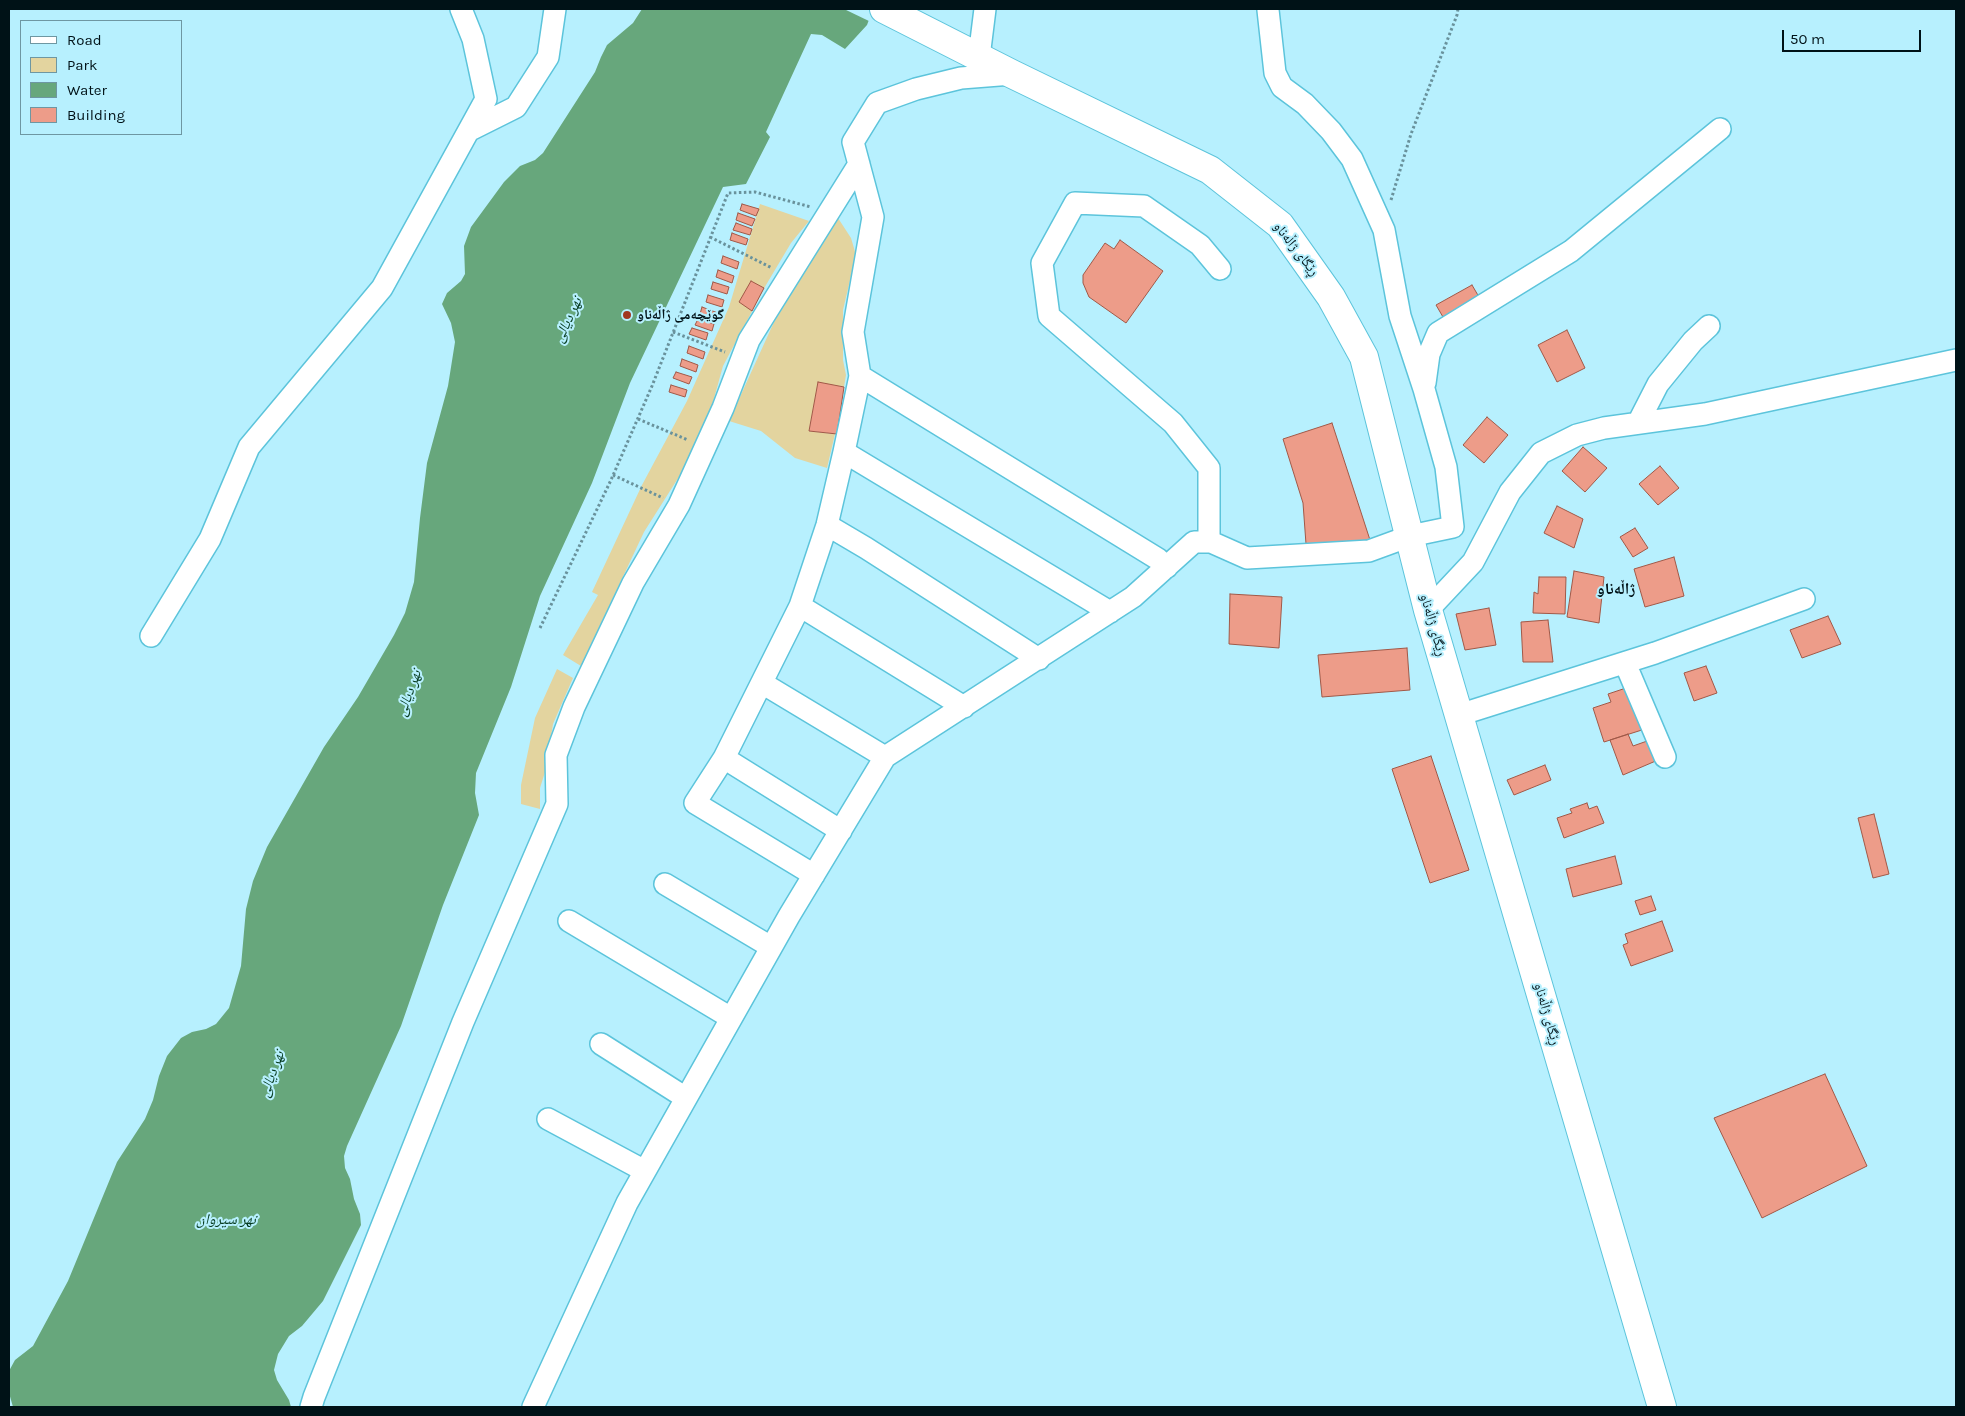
<!DOCTYPE html>
<html>
<head>
<meta charset="utf-8">
<style>
  body { margin:0 }
  #map { position:relative; width:1965px; height:1416px; overflow:hidden; background:#b7f0fe; font-family:Karla,sans-serif }
  canvas { display:block }
  .frame { position:absolute; inset:0; border:10px solid #001217; pointer-events:none }
  .legend { position:absolute; left:20px; top:20px; width:162px; height:115px; box-sizing:border-box; background:#b7f0fe; border:1px solid #6e97a2; margin:0; padding:6px 9px; list-style:none; font-size:15px; color:#001217 }
  .legend li { display:flex; align-items:center; gap:10px; height:25px }
  .legend b { width:25px; border:1px solid #6e97a2 }
  .scale { position:absolute; left:1782px; top:30px; width:139px; height:22px; box-sizing:border-box; border:2px solid #001217; border-top:0; padding-left:6px; font-size:15px; line-height:18px; white-space:nowrap; color:#001217; -webkit-text-stroke:4px #b7f0fe; paint-order:stroke }
</style>
</head>
<body>
<div id="map">
<canvas width="1965" height="1416"></canvas>
<div class="frame"></div>
<ul class="legend">
<li><b style="height:6px;background:#fff"></b>Road</li>
<li><b style="height:14px;background:#e3d49f"></b>Park</li>
<li><b style="height:14px;background:#67a77c"></b>Water</li>
<li><b style="height:14px;background:#ed9c89"></b>Building</li>
</ul>
<div class="scale">50 m</div>
</div>
<script>
const ctx = document.querySelector('canvas').getContext('2d');
ctx.lineJoin = 'round';
function fillPath(path, color) { ctx.fillStyle = color; ctx.fill(path, 'evenodd'); }
const toPath = rows => new Path2D(rows.map(r => 'M' + r).join(''));
function stroke(path, color, width, dash) { ctx.strokeStyle = color; ctx.lineWidth = width; ctx.lineCap = dash ? 'butt' : 'round'; ctx.setLineDash(dash || []); ctx.stroke(path); }
function label(font, color, halo, rows, align = 'center') {
  ctx.font = font + ' Karla,"Noto Naskh Arabic",sans-serif'; ctx.lineWidth = 4; ctx.setLineDash([]); ctx.textBaseline = 'middle'; ctx.strokeStyle = halo; ctx.fillStyle = color; for (const [text, x, y, turn = 0] of rows) {
    ctx.save(); ctx.translate(x, y); ctx.rotate((+turn || 0) * Math.PI / 180); ctx.textAlign = isNaN(turn) ? turn : align; if (halo) ctx.strokeText(text, 0, 0); ctx.fillText(text, 0, 0); ctx.restore();
  }
}
fillPath(toPath([
  [760,204,809,221,791,243,766,285,723,366,710,413,696,444,682,472,644,532,581,666,563,655,598,595,592,592,642,485,687,401,729,307],
  [838,218,851,238,856,255,843,310,843,360,846,375,844,387,818,383,809,431,835,434,827,468,795,458,761,431,729,421,774,322],
  [557,669,573,678,553,724,546,769,540,788,540,809,521,804,521,785,535,718]
]), '#e3d49f');
fillPath(toPath([
  [642,9,873,9,867,25,845,49,822,35,811,34,766,132,770,137,746,184,723,187,630,383,592,483,540,596,511,687,476,773,475,793,479,815,443,905,401,1026,347,1146,344,1156,345,1168,350,1179,354,1199,360,1214,361,1225,323,1301,302,1326,289,1336,278,1354,274,1370,277,1380,289,1400,291,1407,13,1407,9,1393,9,1371,15,1360,33,1346,68,1281,117,1162,145,1119,153,1100,159,1076,167,1056,181,1038,192,1032,206,1029,216,1024,229,1008,241,966,246,909,253,881,267,847,324,747,358,697,394,635,405,613,414,582,420,518,427,463,448,386,455,342,451,323,442,304,447,293,461,281,465,274,464,246,471,227,504,182,520,166,535,160,543,153,595,72,601,57,607,45,633,23]
]), '#67a77c');
fillPath(toPath([
  [844,9,876,9,871,22]
]), '#b7f0fe');
const building = toPath([
  [742,204,759,209,756,216,740,210,742,204],
  [738,213,755,219,752,226,736,220,738,213],
  [736,223,752,229,750,235,733,230,736,223],
  [732,233,748,239,746,245,730,240,732,233],
  [1120,240,1163,271,1126,323,1089,297,1083,283,1083,275,1105,243,1114,249,1120,240],
  [723,256,739,262,737,269,721,263,723,256],
  [718,270,734,276,732,283,716,277,718,270],
  [751,281,764,288,752,311,739,302,751,281],
  [713,282,729,287,727,294,711,289,713,282],
  [1472,285,1479,297,1443,317,1436,305,1472,285],
  [708,295,724,300,722,307,706,302,708,295],
  [702,307,718,313,716,319,700,314,702,307],
  [698,319,714,324,712,331,695,325,698,319],
  [692,328,708,333,706,340,689,334,692,328],
  [1567,330,1585,368,1557,382,1538,345,1567,330],
  [689,346,705,352,703,359,687,353,689,346],
  [682,359,698,365,696,372,680,366,682,359],
  [676,372,692,377,689,384,673,378,676,372],
  [818,382,844,387,837,434,809,431,818,382],
  [671,385,687,390,685,397,669,392,671,385],
  [1487,417,1508,435,1484,463,1463,445,1487,417],
  [1332,423,1370,540,1306,544,1303,503,1283,439,1332,423],
  [1583,447,1607,468,1585,492,1562,471,1583,447],
  [1660,466,1679,488,1658,505,1639,484,1660,466],
  [1557,506,1583,519,1574,548,1544,533,1557,506],
  [1635,528,1648,548,1633,557,1620,537,1635,528],
  [1674,557,1684,596,1645,607,1634,569,1674,557],
  [1574,571,1604,577,1599,623,1567,617,1574,571],
  [1539,577,1566,577,1565,614,1533,613,1534,592,1538,594,1539,577],
  [1230,594,1282,597,1279,648,1229,644,1230,594],
  [1489,608,1496,645,1465,650,1456,614,1489,608],
  [1828,616,1841,644,1802,658,1790,630,1828,616],
  [1548,620,1553,662,1523,662,1521,622,1548,620],
  [1407,648,1410,690,1322,697,1318,655,1407,648],
  [1706,666,1717,693,1694,701,1684,673,1706,666],
  [1626,688,1645,729,1604,742,1593,708,1611,702,1608,694,1626,688],
  [1628,734,1633,746,1650,740,1658,760,1623,775,1610,740,1628,734],
  [1431,756,1469,870,1430,883,1392,769,1431,756],
  [1545,765,1551,780,1514,795,1507,780,1545,765],
  [1587,803,1589,809,1597,806,1604,823,1564,838,1557,818,1572,813,1570,809,1587,803],
  [1874,814,1889,874,1873,878,1858,818,1874,814],
  [1615,856,1622,884,1573,897,1566,869,1615,856],
  [1651,896,1656,910,1640,915,1635,901,1651,896],
  [1662,921,1673,951,1631,966,1623,945,1628,943,1625,934,1662,921],
  [1825,1074,1867,1166,1762,1218,1714,1118,1825,1074]
]);
fillPath(building, '#ed9c89');
stroke(building, '#a15847', 1);
const minor = toPath([
  [979,57,985,9],
  [470,130,516,107,548,57,555,9],
  [860,376,1158,559,1167,567],
  [1425,383,1429,354,1438,333,1571,251,1720,129],
  [1638,423,1658,384,1693,341,1709,326],
  [844,452,1110,612],
  [827,525,866,548,1039,659],
  [1209,542,1209,468,1173,423,1049,316,1042,263,1075,203,1144,206,1200,245,1220,269],
  [800,606,964,707],
  [1428,610,1473,562,1510,492,1541,453,1577,435,1604,428,1705,414,1956,360],
  [151,636,210,539,249,447,382,288,486,99,473,39,461,9],
  [1625,663,1665,757],
  [762,683,885,757],
  [1459,715,1655,653,1804,599],
  [724,758,841,831],
  [814,875,695,803,724,758,800,606,827,525,844,452,860,376,853,332,873,217,853,142,877,103,916,89,961,78,1012,74],
  [665,884,771,947],
  [569,921,731,1018],
  [601,1044,686,1098],
  [548,1119,645,1171],
  [311,1407,314,1397,463,1022,557,804,556,755,574,707,633,583,679,505,723,408,749,340,859,164],
  [533,1407,627,1203,789,916,885,757,1133,597,1194,542,1211,542,1247,558,1369,551,1410,536,1453,527,1446,467,1424,389,1400,316,1384,230,1352,159,1331,131,1305,104,1282,87,1275,73,1268,10]
]);
const secondary = toPath([
  [884,9,1012,74,1210,170,1280,225,1331,297,1364,357,1428,610,1662,1407]
]);
stroke(minor, '#5cc4db', 24);
stroke(secondary, '#5cc4db', 30);
stroke(toPath([
  [1391,200,1411,134,1457,15,1458,9],
  [710,237,772,268],
  [673,332,725,352],
  [638,419,688,440],
  [613,475,663,498],
  [540,628,611,480,652,386,728,193,755,192,811,207]
]), '#69929c', 3, [2.5, 2.5]);
stroke(minor, '#fff', 21);
stroke(secondary, '#fff', 28);
for (const [x, y, r, color] of [
  [627,315,5,"#a13821"]
]) { const dot = new Path2D(); dot.arc(x, y, r, 0, 2 * Math.PI); ctx.fillStyle = color; ctx.fill(dot); stroke(dot, '#b7f0fe', 2); }
label('14px', '#001217', '#b7f0fe', [
  ["ڕێگای ژاڵەناو",1296,249,52],
  ["ڕێگای ژاڵەناو",1433,625,74],
  ["ڕێگای ژاڵەناو",1547,1014,74]
]);
label('bold 14px', '#001217', '#b7f0fe', [
  ["گوێچەمی ژاڵەناو",637,315]
], 'left');
label('italic 15px', '#063b1f', '#b7f0fe', [
  ["نهر ديالى",568,320,-65],
  ["نهر ديالى",409,693,-70],
  ["نهر ديالى",272,1074,-70],
  ["نهر سیروان",226,1220]
]);
label('bold 16px', '#001217', '#b7f0fe', [
  ["ژاڵەناو",1616,589]
]);
</script>
</body>
</html>
